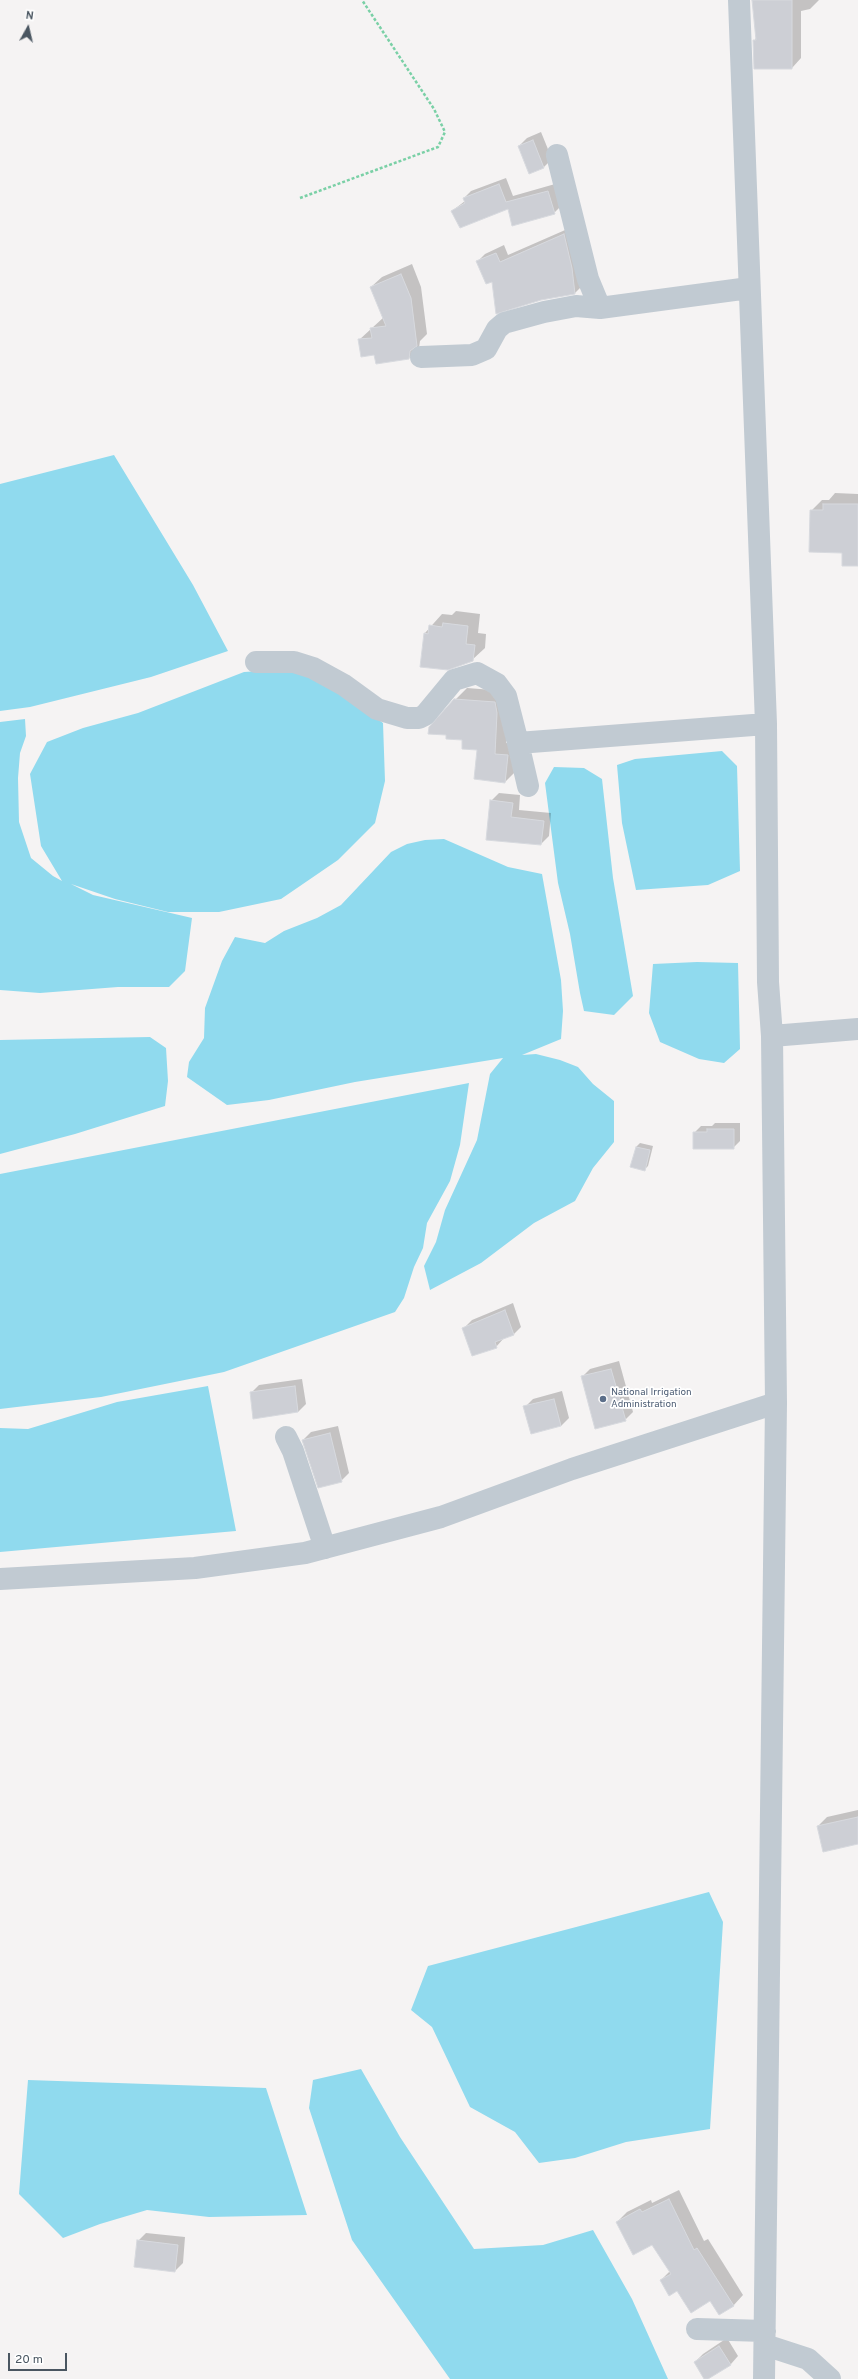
<!DOCTYPE html>
<html>
<head>
<meta charset="utf-8">
<style>
  body { margin:0 }
  #map { position:relative; width:858px; height:2379px; overflow:hidden; background:#f5f3f3; font-family:Overpass,sans-serif }
  canvas { display:block }
  .north { position:absolute; left:8px; top:8px; width:40px; height:40px; -webkit-text-stroke:3px #fff; paint-order:stroke; rotate:8deg; font-size:11px; font-weight:700; line-height:16px; text-align:center; color:#4a5661 }
  .north::after { content:''; display:block; margin:auto; width:14px; height:18px; background:#4a5661; clip-path:polygon(50% 0,100% 100%,50% 72%,0 100%) }
  .scale { position:absolute; left:8px; top:2353px; width:59px; height:18px; box-sizing:border-box; border:2px solid #4a5661; border-top:0; padding-left:5px; font-size:12px; line-height:14px; white-space:nowrap; color:#4a5661; -webkit-text-stroke:3px #fff; paint-order:stroke }
</style>
</head>
<body>
<div id="map">
<canvas width="858" height="2379"></canvas>
<div class="north">N</div>
<div class="scale">20 m</div>
</div>
<script>
const ctx = document.querySelector('canvas').getContext('2d');
ctx.lineJoin = 'round';
function fillPath(path, color) { ctx.fillStyle = color; ctx.fill(path, 'evenodd'); }
const toPath = rows => new Path2D(rows.map(r => 'M' + r).join(''));
function stroke(path, color, width, dash) { ctx.strokeStyle = color; ctx.lineWidth = width; ctx.lineCap = dash ? 'butt' : 'round'; ctx.setLineDash(dash || []); ctx.stroke(path); }
function label(font, color, halo, rows, align = 'center') {
  ctx.font = font + ' Overpass,sans-serif'; ctx.lineWidth = 3.5; ctx.setLineDash([]); ctx.textBaseline = 'middle'; ctx.strokeStyle = halo; ctx.fillStyle = color; for (const [text, x, y, turn = 0] of rows) {
    ctx.save(); ctx.translate(x, y); ctx.rotate((+turn || 0) * Math.PI / 180); ctx.textAlign = isNaN(turn) ? turn : align; if (halo) ctx.strokeText(text, 0, 0); ctx.fillText(text, 0, 0); ctx.restore();
  }
}
fillPath(toPath([
  [114,455,193,585,228,651,151,677,30,707,0,711,0,484],
  [291,669,336,688,383,723,385,781,375,823,338,860,281,899,219,912,168,912,115,899,71,884,93,895,192,918,185,971,169,987,118,987,40,993,0,990,0,722,25,719,26,736,20,753,18,778,19,822,31,858,53,876,62,881,41,846,30,774,47,742,83,728,138,713,244,672],
  [722,751,737,766,740,871,708,885,636,890,622,823,617,765,635,759],
  [554,767,584,768,602,779,613,878,633,996,614,1015,584,1011,580,993,570,934,558,883,545,783],
  [444,839,508,867,542,874,561,980,563,1011,561,1039,522,1055,536,1054,560,1060,578,1067,593,1084,614,1101,614,1142,593,1168,575,1201,534,1223,481,1263,430,1290,424,1266,436,1242,445,1210,477,1140,490,1074,503,1058,355,1082,269,1100,227,1105,187,1077,189,1062,204,1038,205,1008,222,961,235,937,265,943,284,931,317,918,341,905,391,852,407,844,425,840],
  [697,962,738,963,740,1049,724,1063,699,1059,660,1042,649,1013,653,964],
  [150,1037,166,1048,168,1081,165,1106,75,1134,0,1154,0,1040],
  [469,1083,460,1145,450,1181,427,1223,423,1248,414,1267,404,1298,395,1312,224,1372,101,1397,0,1409,0,1174],
  [208,1386,236,1531,0,1552,0,1428,28,1429,117,1402],
  [709,1892,723,1922,710,2129,626,2142,575,2158,539,2163,515,2132,470,2107,432,2027,411,2010,428,1966],
  [361,2069,400,2137,474,2249,543,2245,593,2230,632,2299,668,2379,450,2379,352,2240,309,2108,313,2080],
  [28,2080,266,2088,307,2215,209,2217,147,2210,100,2224,63,2238,19,2194]
]), '#90daee');
fillPath(toPath([
  [753,0,819,0,810,9,801,11,801,58,792,68,754,41,756,38],
  [541,132,552,159,544,167,519,146,527,138],
  [506,178,513,196,555,184,561,206,554,213,508,208,452,211,465,201,464,198,471,191],
  [572,227,583,285,575,293,477,262,485,254,504,245,508,255],
  [412,264,421,287,427,334,420,341,419,348,409,358,375,354,359,340,384,317,371,287,382,277],
  [835,493,858,494,858,565,843,552,811,511,822,500,829,500],
  [456,611,480,614,478,633,486,634,485,648,472,660,425,633,442,614,452,615],
  [467,688,506,691,508,701,506,743,518,744,516,771,505,782,478,749,463,739,455,700],
  [499,793,520,795,519,810,551,813,549,836,541,844,491,801],
  [715,1123,740,1123,740,1141,733,1148,694,1133,701,1126,712,1126],
  [640,1143,653,1146,648,1166,644,1170,632,1167,636,1147],
  [513,1303,521,1327,513,1335,504,1338,496,1347,464,1328,472,1320],
  [619,1361,633,1412,625,1420,582,1377,590,1369],
  [302,1379,306,1404,298,1412,251,1393,259,1385],
  [562,1391,569,1418,561,1426,525,1407,533,1399],
  [338,1426,349,1473,341,1481,303,1440,311,1432],
  [858,1810,858,1843,818,1826,827,1817],
  [679,2190,704,2241,708,2239,743,2295,733,2306,678,2289,661,2280,670,2271,653,2244,617,2222,627,2212,651,2200,652,2203],
  [146,2233,185,2237,183,2263,175,2271,138,2241],
  [727,2338,738,2356,731,2364,706,2379,695,2362,703,2354]
]), '#0003');
const building = toPath([
  [752,0,792,0,792,69,754,69,753,40,756,40,752,0],
  [533,140,544,168,529,174,518,146,533,140],
  [499,184,506,202,548,191,555,214,512,226,508,209,460,228,451,211,465,203,463,198,499,184],
  [564,234,572,268,575,294,541,300,496,314,492,282,486,284,476,261,496,253,500,262,564,234],
  [401,274,411,298,417,346,410,351,409,359,376,364,374,355,361,357,358,339,372,338,370,328,386,326,370,287,401,274],
  [823,504,858,504,858,566,842,566,842,553,809,552,810,510,823,510,823,504],
  [443,623,468,626,466,644,475,645,473,661,448,670,420,667,424,633,428,634,429,625,442,627,443,623],
  [454,699,495,702,497,713,495,754,508,755,505,783,474,779,477,750,462,749,462,740,446,739,446,735,428,734,429,727,454,699],
  [490,800,513,803,511,817,544,821,541,845,486,840,490,800],
  [707,1129,734,1129,734,1149,693,1149,693,1132,707,1132,707,1129],
  [636,1147,650,1150,645,1171,630,1167,636,1147],
  [505,1310,514,1335,495,1342,497,1348,472,1356,462,1328,505,1310],
  [611,1369,626,1421,595,1429,581,1376,611,1369],
  [295,1386,298,1412,253,1419,250,1392,295,1386],
  [554,1399,561,1426,531,1434,523,1406,554,1399],
  [330,1433,342,1482,318,1488,302,1440,330,1433],
  [858,1817,858,1844,823,1852,817,1826,858,1817],
  [669,2199,694,2250,697,2248,734,2306,719,2315,710,2301,691,2313,677,2291,669,2296,660,2280,671,2274,652,2245,633,2255,616,2222,640,2209,642,2212,669,2199],
  [137,2240,178,2245,175,2272,134,2267,137,2240],
  [719,2346,731,2365,708,2379,704,2379,694,2362,719,2346]
]);
fillPath(building, '#cdcfd5');
stroke(building, '#d7d9de', 1);
stroke(toPath([
  [300,198,438,147,445,132,434,109,362,0]
]), '#7ad0a6', 2.5, [3, 2]);
stroke(toPath([
  [739,0,766,724,768,982,772,1036,776,1403,764,2379],
  [557,155,588,279,600,308],
  [421,357,472,355,486,349,497,329,504,323,544,312,576,306,600,308,749,288],
  [256,662,294,662,313,668,344,685,377,709,407,718,419,718,425,715,454,680,477,673,497,684,506,696,518,743,766,724],
  [518,743,528,786],
  [772,1036,858,1029],
  [286,1437,293,1451,325,1548],
  [0,1579,195,1568,305,1553,441,1517,572,1469,776,1403],
  [697,2329,765,2331],
  [765,2345,808,2359,830,2379]
]), '#c1cad2', 22);
for (const [x, y, r, color] of [
  [603,1399,4,"#5c6f8a"]
]) { const dot = new Path2D(); dot.arc(x, y, r, 0, 2 * Math.PI); ctx.fillStyle = color; ctx.fill(dot); stroke(dot, '#fff', 1.5); }
label('10px', '#4e5e75', '#fff', [
  ["National Irrigation",611,1393],
  ["Administration",611,1405]
], 'left');
</script>
</body>
</html>
